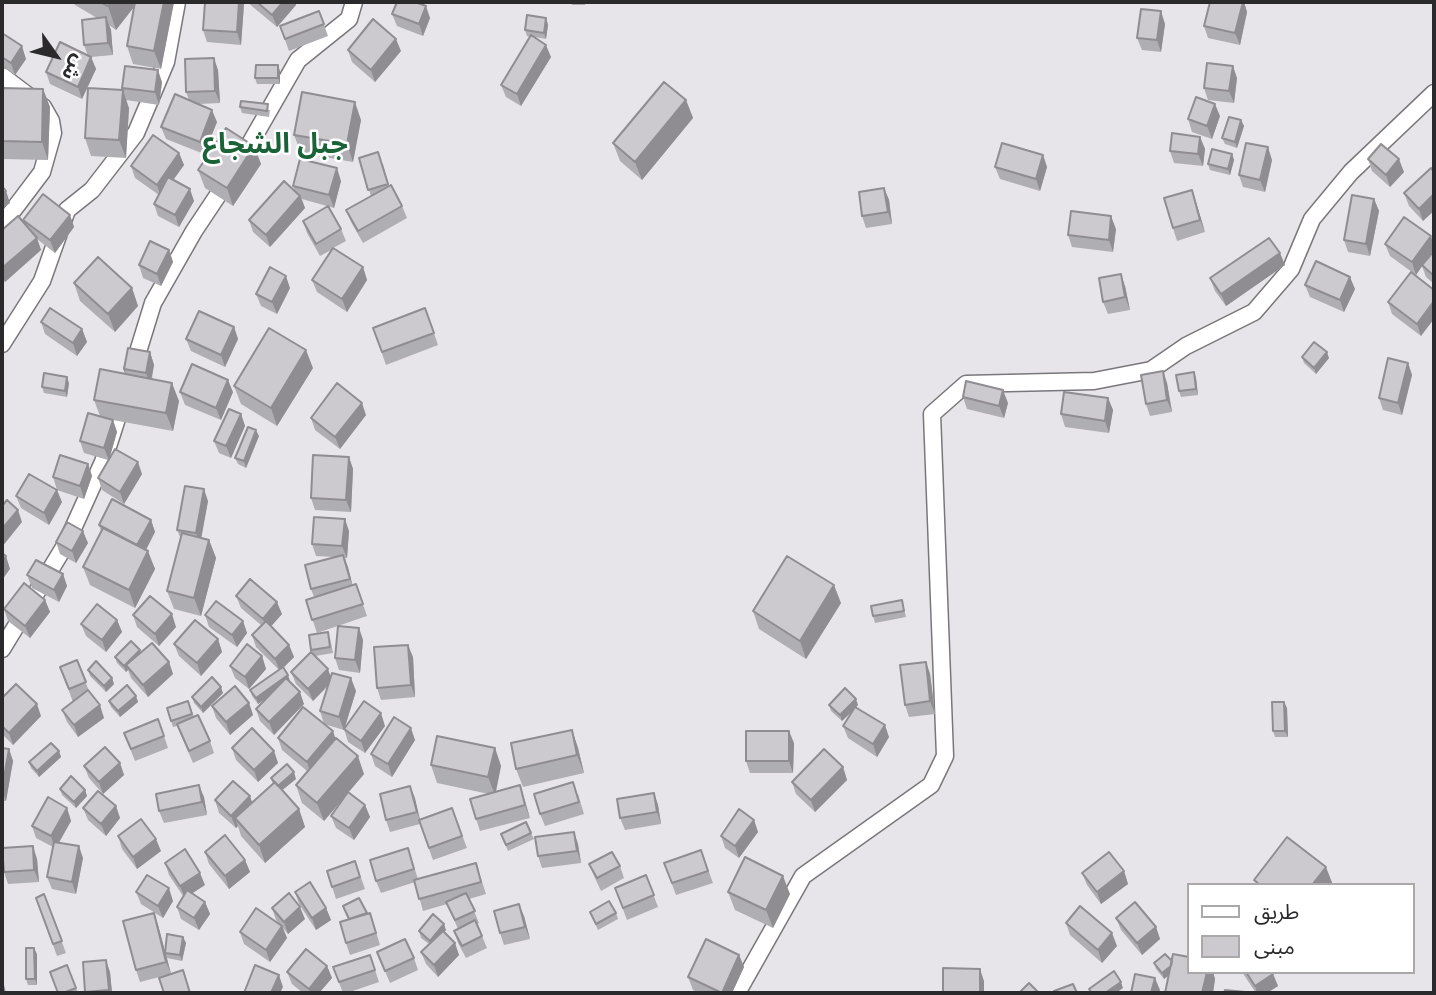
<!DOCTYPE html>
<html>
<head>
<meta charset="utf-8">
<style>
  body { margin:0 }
  #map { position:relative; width:1436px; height:995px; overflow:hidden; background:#e7e5ea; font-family:"Nunito Sans","Noto Sans Arabic",sans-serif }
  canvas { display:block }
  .frame { position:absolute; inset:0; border:4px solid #2a292b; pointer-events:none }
  .legend { position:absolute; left:1187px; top:883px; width:228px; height:91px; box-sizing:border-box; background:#fff; border:2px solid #aaa9aa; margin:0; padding:9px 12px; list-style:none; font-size:21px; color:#2a292b }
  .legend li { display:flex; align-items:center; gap:14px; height:35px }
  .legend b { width:35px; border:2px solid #aaa9aa }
  .north { position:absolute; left:21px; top:21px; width:70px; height:70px; -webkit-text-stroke:5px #fff; paint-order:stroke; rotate:124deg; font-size:19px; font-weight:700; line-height:28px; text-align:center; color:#2a292b }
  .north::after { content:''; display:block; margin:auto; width:24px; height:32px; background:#2a292b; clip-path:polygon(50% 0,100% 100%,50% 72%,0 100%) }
</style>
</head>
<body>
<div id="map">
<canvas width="1436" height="995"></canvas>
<div class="frame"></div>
<ul class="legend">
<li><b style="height:9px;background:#fff"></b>طريق</li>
<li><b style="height:19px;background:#cccacf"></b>مبنى</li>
</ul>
<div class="north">ش</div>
</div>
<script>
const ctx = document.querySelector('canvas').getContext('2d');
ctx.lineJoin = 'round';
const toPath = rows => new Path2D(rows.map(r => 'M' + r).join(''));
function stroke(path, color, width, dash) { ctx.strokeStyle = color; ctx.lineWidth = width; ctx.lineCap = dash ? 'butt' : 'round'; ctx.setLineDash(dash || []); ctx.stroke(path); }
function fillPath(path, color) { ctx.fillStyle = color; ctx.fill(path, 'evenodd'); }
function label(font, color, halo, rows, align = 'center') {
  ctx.font = font + ' "Nunito Sans","Noto Sans Arabic",sans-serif'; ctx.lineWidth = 5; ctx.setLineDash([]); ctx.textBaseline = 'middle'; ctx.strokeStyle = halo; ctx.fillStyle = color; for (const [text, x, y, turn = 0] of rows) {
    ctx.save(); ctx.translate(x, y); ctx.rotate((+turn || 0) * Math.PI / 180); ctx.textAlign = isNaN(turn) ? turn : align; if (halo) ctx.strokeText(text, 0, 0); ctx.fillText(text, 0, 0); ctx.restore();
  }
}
const street = toPath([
  [2,76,43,107,51,121,53,133,42,172,2,225],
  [240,161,298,60,349,19,354,2],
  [2,344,42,281,67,210,92,190,136,133,166,62,177,2],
  [133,368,153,303,194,231,228,180],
  [2,649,66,544,103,462,122,403],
  [737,993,803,876,931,785,945,756,932,414,966,384,1094,381,1151,370,1186,346,1254,312,1291,269,1312,219,1351,172,1434,93]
]);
stroke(street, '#79777c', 19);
stroke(street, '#fff', 16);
fillPath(toPath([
  [73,2,174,2,161,69,133,64,127,46,134,6,116,30,109,25,111,30,113,55,91,57,96,69,82,99,50,84,46,72,88,56,84,45,97,18,75,5],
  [205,2,244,2,244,4,241,45,207,42,203,30],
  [247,2,295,2,296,5,277,27],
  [571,2,586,2,585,5,572,5],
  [1210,2,1244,2,1247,12,1240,45,1208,38,1204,26],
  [319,11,328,36,289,51,280,26],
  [392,14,430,18,423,36,397,26],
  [546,18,548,25,546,39,535,37,551,57,521,106,506,97,501,85,530,37,527,36,525,30],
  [1165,24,1161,52,1142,50,1137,38],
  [2,33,26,59,15,75,2,66],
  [348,50,401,51,375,82,352,62],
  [218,70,220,103,199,104,217,122,204,154,166,139,161,127,189,100,186,92],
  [280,71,280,84,257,84,255,78],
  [1237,78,1234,103,1208,100,1204,88],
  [162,82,159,105,126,100,122,88],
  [2,88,43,89,50,107,48,160,2,159],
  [686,100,693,118,642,180,620,161,613,143],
  [240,107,270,110,269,117,242,113],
  [129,108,126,158,91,156,85,138],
  [1220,116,1212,139,1192,132,1188,119],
  [361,120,353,162,301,153,294,135],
  [1241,120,1244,126,1237,148,1225,144,1222,138],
  [1200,137,1205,149,1203,166,1174,163,1170,151],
  [254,146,261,164,233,206,205,188,198,170],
  [179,153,184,165,173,180,194,201,179,227,158,216,154,204,159,195,135,178,131,166],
  [1232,154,1234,160,1230,175,1210,170,1208,164],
  [1043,155,1047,167,1040,191,1000,179,995,167],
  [359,158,383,164,389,186,402,206,407,218,363,243,351,222,346,210,371,196],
  [1368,159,1404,172,1390,187,1372,171],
  [1272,160,1265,192,1243,187,1239,175],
  [1431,168,1423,221,1409,206,1404,193],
  [341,181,334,208,302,199,305,208,270,247,253,232,249,220,295,192,293,186],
  [884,188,889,200,892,224,866,228,862,216],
  [1192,190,1205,232,1177,241,1173,228],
  [1374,199,1379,211,1370,256,1348,252,1344,240],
  [70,215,74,227,55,253,37,239,41,250,5,282,2,278,2,230,25,224,23,220],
  [303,221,341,229,346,241,333,248,363,267,367,280,347,312,317,292,312,280,333,249,320,256,307,233],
  [1116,229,1113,252,1072,247,1068,235],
  [1385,244,1429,257,1434,251,1434,284,1426,277,1422,266,1416,275,1390,256],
  [169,250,173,262,161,286,143,278,139,265],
  [1285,265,1226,306,1215,291,1210,278],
  [74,283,132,288,138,306,115,332,80,301],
  [1305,285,1355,289,1344,312,1310,297],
  [1125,286,1130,310,1108,314,1103,302],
  [290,288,277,314,261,306,256,294],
  [1434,290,1421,336,1392,314,1388,302],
  [41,322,82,329,87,342,77,356,45,334],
  [234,327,238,339,225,367,191,351,186,339],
  [373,328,434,333,438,345,386,365],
  [150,352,154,365,152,379,179,401,173,431,113,420,117,432,109,459,142,474,124,504,102,490,98,478,108,460,84,453,80,441,100,416,94,400,126,374,124,369],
  [1302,357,1329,358,1316,374,1304,363],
  [1408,363,1412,375,1402,415,1383,410,1379,398],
  [313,368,277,426,241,404,234,386],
  [1163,371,1167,383,1172,412,1150,416,1146,404],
  [1194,372,1196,378,1198,395,1181,397,1179,391],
  [69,383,67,397,44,393,42,387],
  [180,392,233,392,221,420,185,405],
  [963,397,1008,403,1004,418,967,409],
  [1108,398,1113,410,1109,433,1065,427,1061,414],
  [241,414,245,426,231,458,219,453,214,441],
  [366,415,340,449,315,430,311,418],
  [259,436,246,468,238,464,235,458],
  [349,457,353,469,351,512,315,510,311,498],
  [88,464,92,476,84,499,57,490,53,477],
  [16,496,62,502,49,525,21,508],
  [208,501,201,538,209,540,216,558,201,616,174,609,167,591,181,539,177,530],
  [151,520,155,532,146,550,155,569,135,608,90,585,83,567,101,531,99,525],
  [349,531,347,558,345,558,352,585,356,584,367,616,317,633,306,600,314,597,311,589,334,557,316,556,312,544],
  [56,542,88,543,76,563,60,554],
  [63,574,67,586,59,602,32,588,27,575],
  [236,596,282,614,271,626,289,645,294,657,283,668,288,675,289,682,304,704,274,735,260,721,256,709,266,698,258,704,252,696,250,690,279,670,256,647,252,635,261,625,241,608],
  [45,600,50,612,30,638,8,621,4,609],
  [902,600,906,617,875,623,873,616],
  [841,603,806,659,759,629,753,611],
  [133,615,176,627,159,646,137,627],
  [205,615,243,621,247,633,237,647,209,627],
  [117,620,122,632,106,652,86,636,81,624],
  [359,628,363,640,360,673,339,670,335,658],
  [330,638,333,653,315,656,331,676,356,691,344,730,324,724,320,711,328,686,313,701,296,684,291,672,313,654,311,650],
  [218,639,222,652,201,676,179,656,174,644],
  [262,656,266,669,249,689,235,678,230,666],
  [115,657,169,662,173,674,148,697,131,678,128,670,126,672,117,663],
  [413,657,415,697,381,700,377,688],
  [77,660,89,691,104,718,78,737,67,722,62,710,73,702,60,667],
  [926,662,930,674,935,714,909,717,905,705],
  [88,670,112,678,114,684,106,692,90,676],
  [223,693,203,713,194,703,192,697],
  [136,696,138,702,120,717,111,707,109,701],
  [2,698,41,716,13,745,2,734],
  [188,701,194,717,210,741,214,753,193,763,177,726,173,727,167,708],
  [1284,702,1287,708,1288,737,1275,737,1273,731],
  [249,703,253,715,230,735,216,718,212,706],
  [829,705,858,705,856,707,889,737,877,757,848,738,843,726,853,711,842,721,831,711],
  [385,726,365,753,348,742,344,729],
  [572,730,578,748,584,773,523,787,516,769],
  [124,733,164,736,168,748,135,761],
  [278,738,336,739,364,774,348,793,365,805,370,817,354,840,336,828,331,816,343,799,324,821,302,803,296,785,307,771,282,750],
  [415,740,392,777,375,766,371,754],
  [794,743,793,773,750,773,746,761],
  [2,748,9,749,13,761,6,801,2,801],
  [232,748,274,751,278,763,258,782,236,760],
  [495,748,501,766,496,792,520,785,530,818,480,831,476,819,489,794,437,783,431,765],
  [59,751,61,757,39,777,31,768,29,762],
  [120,763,124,775,103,794,89,778,84,766],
  [843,767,847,780,815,812,796,794,792,782],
  [271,778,296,779,282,790,299,809,305,827,265,863,241,836,238,826,236,828,219,813,215,800,252,802,273,784],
  [410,786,420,820,452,808,467,848,433,860,420,824,390,832,386,820],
  [60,789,85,790,87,796,76,808,62,795],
  [654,793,658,805,661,824,625,830,620,818],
  [578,794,584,814,545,826,540,814],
  [204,797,207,815,164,823,159,811],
  [116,806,120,818,106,836,88,820,83,808],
  [67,808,71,821,59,843,83,858,76,894,52,889,47,877,53,847,36,838,32,826],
  [754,820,758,832,739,858,725,848,721,836],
  [574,832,578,844,581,863,542,868,538,856],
  [531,833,534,839,508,851,501,834],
  [118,836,161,851,137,869,122,849],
  [408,848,418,879,476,863,486,894,469,899,479,923,477,924,487,948,466,958,458,943,454,931,458,929,447,904,423,911,415,882,381,893,376,881],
  [701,850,713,883,676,895,664,863],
  [205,852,245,860,250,872,229,889,209,864],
  [37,859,39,882,8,884,4,872],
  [355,861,365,889,336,899,327,871],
  [165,863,205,885,192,893,205,902,210,914,199,930,181,919,177,907,183,896,169,875],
  [589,864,620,866,624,878,601,891,594,876],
  [1124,871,1128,884,1101,904,1087,885,1082,873],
  [646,875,658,907,627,920,615,888],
  [136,892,173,901,163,918,141,904],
  [295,892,326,908,331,920,316,930,299,904],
  [728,892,790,894,773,928,735,910],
  [44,894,66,953,57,956,36,898],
  [343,906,367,914,374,925,380,945,350,955,346,943,348,919],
  [272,908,305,919,288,934,283,928,287,938,270,962,244,944,240,932,279,924,276,920],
  [590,912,616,913,618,919,598,930],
  [524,916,530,939,504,945,500,933],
  [1116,918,1156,927,1160,939,1142,955,1121,930],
  [1066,923,1117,946,1102,963,1070,935],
  [158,925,165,951,183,937,186,943,182,961,167,958,171,974,140,982,136,970],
  [446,930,444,932,455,943,459,955,438,977,426,964,421,952,429,944,421,938,419,931],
  [377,952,414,958,418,970,390,983],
  [37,954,37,985,28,985,26,979],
  [370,955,379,982,347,993,343,993,333,967],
  [739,955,744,967,732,993,700,993,693,990,688,977],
  [1172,961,1189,972,1213,972,1215,979,1213,993,1165,993,1169,975,1164,979,1156,969,1154,963],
  [83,962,110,972,112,993,86,993],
  [67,965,78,993,58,993],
  [327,966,332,978,319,993,303,993,292,984,287,972],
  [1242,972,1272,972,1278,986,1267,993,1256,993]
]), '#afaeb2');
fillPath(toPath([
  [111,2,138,2,116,30,108,6],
  [164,2,174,2,161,69,154,51],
  [239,2,244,2,244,4,241,45,237,32],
  [283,2,295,2,296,5,277,27,272,15],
  [1243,2,1244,2,1247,12,1240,45,1235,33],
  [426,6,430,18,423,36,419,24],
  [1161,11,1165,24,1161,52,1157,40],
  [106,17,111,30,113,55,108,43],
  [546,18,548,25,546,39,544,33],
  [396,39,401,51,375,82,371,70],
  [546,45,551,57,521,106,517,94],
  [22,46,26,59,15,75,11,63],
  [91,57,96,69,82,99,78,87],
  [214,58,218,70,220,103,215,91],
  [278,65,280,71,280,84,278,78],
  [1233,66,1237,78,1234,103,1229,91],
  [158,70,162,82,159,105,155,92],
  [43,89,50,107,48,160,42,142],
  [123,90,129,108,126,158,119,140],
  [686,100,693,118,642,180,635,162],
  [355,102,361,120,353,162,347,144],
  [1215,104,1220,116,1212,139,1207,126],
  [212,110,217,122,204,154,200,142],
  [1241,120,1244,126,1237,148,1235,142],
  [1200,137,1205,149,1203,166,1198,154],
  [254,146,261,164,233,206,227,188],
  [1268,147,1272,160,1265,192,1260,180],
  [179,153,184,165,161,197,157,185],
  [1232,154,1234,160,1230,175,1228,169],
  [1043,155,1047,167,1040,191,1036,179],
  [1399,159,1404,172,1390,187,1386,175],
  [337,168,341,181,334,208,329,195],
  [884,188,889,200,892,224,888,212],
  [190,189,194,201,179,227,175,215],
  [1192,190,1196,202,1205,232,1200,220],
  [6,191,10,203,2,209,2,194],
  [1434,194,1434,211,1423,221,1419,209],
  [300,196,305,208,270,247,266,235],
  [1374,199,1379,211,1370,256,1366,244],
  [70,215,74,227,55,253,50,240],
  [1111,216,1116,229,1113,252,1109,240],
  [1431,236,1434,245,1434,249,1416,275,1412,262],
  [37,238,41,250,5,282,2,274,2,268],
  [169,250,173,262,161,286,157,274],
  [1280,253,1285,265,1226,306,1221,294],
  [363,267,367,280,347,312,342,299],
  [1121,274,1125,286,1130,310,1125,297],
  [286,276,290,288,277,314,272,302],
  [1350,277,1355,289,1344,312,1340,300],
  [132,288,138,306,115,332,108,314],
  [1434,301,1434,319,1421,336,1417,324],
  [234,327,238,339,225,367,221,355],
  [82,329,87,342,77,356,73,343],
  [306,350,313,368,277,426,271,408],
  [150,352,154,365,150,385,146,373],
  [1327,352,1329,358,1316,374,1314,368],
  [1408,363,1412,375,1402,415,1398,403],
  [1163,371,1167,383,1172,412,1167,400],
  [1194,372,1196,378,1198,395,1196,389],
  [67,377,69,383,67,397,65,391],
  [228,380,233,392,221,420,216,408],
  [172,383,179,401,173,431,166,413],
  [1003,390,1008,403,1004,418,999,406],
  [1108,398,1113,410,1109,433,1105,421],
  [362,403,366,415,340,449,335,437],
  [241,414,245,426,231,458,226,446],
  [113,420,117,432,109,460,104,448],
  [256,430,259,436,246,468,244,461],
  [349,457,353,469,351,512,346,500],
  [138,462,142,474,124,504,120,492],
  [88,464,92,476,84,499,80,486],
  [204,489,208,501,200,545,196,533],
  [57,490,62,502,49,525,44,513],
  [18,510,22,522,2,547,2,529],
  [345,519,349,531,347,558,342,546],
  [151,520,155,532,142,557,137,545],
  [83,531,88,543,76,563,72,551],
  [209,540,216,558,201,616,194,598],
  [148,551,155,569,135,608,129,590],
  [343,555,348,567,354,591,350,579],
  [6,556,10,569,2,580,2,562],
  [63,574,67,586,59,602,54,590],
  [834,585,841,603,806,659,800,641],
  [45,600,50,612,30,638,25,626],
  [277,602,282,614,267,631,263,619],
  [172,614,176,627,159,646,155,634],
  [117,620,122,632,106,652,102,640],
  [243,621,247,633,237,647,232,635],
  [359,628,363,640,360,673,355,660],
  [218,639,222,652,201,676,197,663],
  [289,645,294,657,280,671,275,659],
  [408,645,413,657,415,697,411,685],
  [140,650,142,656,126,665,128,670,126,672,124,666],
  [262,656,266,669,249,689,245,677],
  [169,662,173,674,148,697,143,685],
  [926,662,930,674,935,714,930,701],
  [328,669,332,681,313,701,308,689],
  [288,675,290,681,258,704,256,698],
  [112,678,114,684,106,692,104,686],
  [351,678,356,691,344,730,339,717],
  [221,687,223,693,203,713,201,707],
  [300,692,304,704,274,735,269,722],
  [136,696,138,702,120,717,118,711],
  [856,699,858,705,842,721,840,715],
  [1284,702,1287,708,1288,737,1285,731],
  [249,703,253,715,230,735,226,722],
  [37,704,41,716,13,745,9,733],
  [100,705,104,718,78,737,74,725],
  [381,713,385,726,365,753,361,741],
  [885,725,889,737,877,757,873,744],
  [411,728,415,740,392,777,388,764],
  [572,730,578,748,584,773,577,755],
  [333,731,337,743,311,775,307,762],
  [789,731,794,743,793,773,789,761],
  [495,748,501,766,495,795,488,777],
  [9,749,13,761,6,801,2,789],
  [59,751,61,757,39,777,37,771],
  [274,751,278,763,258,782,254,770],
  [358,756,364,774,324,821,317,803],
  [120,763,124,775,103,794,99,782],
  [843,767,847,780,815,812,811,800],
  [294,772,296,779,280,792,278,786],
  [199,785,204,797,207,815,202,802],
  [520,785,524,798,530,818,525,805],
  [410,786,415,798,421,824,417,812],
  [85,790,87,796,76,808,74,802],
  [654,793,658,805,661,824,657,812],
  [250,796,254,808,235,818,238,826,236,828,231,816],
  [365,805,370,817,354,840,349,828],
  [116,806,120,818,106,836,101,824],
  [67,808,71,821,55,849,51,836],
  [299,809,305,827,265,863,259,845],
  [754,820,758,832,739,858,735,846],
  [574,832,578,844,581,863,577,851],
  [156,839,161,851,137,869,133,857],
  [33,846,37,859,39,882,34,870],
  [79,846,83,858,76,894,72,882],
  [245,860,250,872,229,889,225,876],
  [1326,867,1333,885,1312,885],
  [1124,871,1128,884,1101,904,1097,892],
  [200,873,205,885,185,898,180,886],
  [783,876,790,894,773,928,766,910],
  [169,888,173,901,163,918,158,906],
  [205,902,210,914,199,930,194,918],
  [519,904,524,916,530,939,525,927],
  [300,907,305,919,288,934,284,922],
  [326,908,331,920,316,930,312,918],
  [154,913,158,925,171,974,166,962],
  [444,924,446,930,432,947,430,941],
  [282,926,287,938,270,962,266,950],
  [1156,927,1160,939,1142,955,1137,943],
  [1112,933,1117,946,1102,963,1098,950],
  [183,937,186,943,182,961,180,955],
  [455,943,459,955,438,977,434,965],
  [34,948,37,954,37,985,35,979],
  [739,955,744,967,732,993,722,993],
  [106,960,110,972,112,993,110,993,109,990],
  [1173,963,1176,970,1164,979,1162,973],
  [327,966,332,978,319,993,310,993,309,989],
  [980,969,984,981,984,993,980,993],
  [1207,972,1213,972,1215,979,1213,993,1202,993],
  [1273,974,1278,986,1267,993,1257,993,1255,986],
  [279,975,283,987,280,993,271,993],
  [1155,978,1160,990,1159,993,1151,993],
  [1121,982,1123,988,1116,993,1105,993]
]), '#8f8d91');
const building = toPath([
  [100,2,111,2,108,6,100,2],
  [135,2,164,2,154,51,127,46,135,2],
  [205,2,239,2,237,32,203,30,205,2],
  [257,2,283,2,272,15,257,2],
  [397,2,415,2,426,6,419,24,392,14,397,2],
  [1210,2,1243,2,1235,33,1204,26,1210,2],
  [1141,9,1161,11,1157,40,1137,38,1141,9],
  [319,11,324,24,285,39,280,26,319,11],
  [527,15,546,18,544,33,525,30,527,15],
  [106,17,108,43,84,45,82,20,106,17],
  [373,19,396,39,371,70,348,50,373,19],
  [2,33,22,46,11,63,2,57,2,33],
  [531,35,546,45,517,94,501,85,531,35],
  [60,42,91,57,78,87,46,72,60,42],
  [214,58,215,91,186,92,185,59,214,58],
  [1207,63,1233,66,1229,91,1204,88,1207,63],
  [256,65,278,65,278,78,255,78,256,65],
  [125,66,158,70,155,92,122,88,125,66],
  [664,82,686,100,635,162,613,143,664,82],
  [2,88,43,89,42,142,2,141,2,88],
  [88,88,123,90,119,140,85,138,88,88],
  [302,92,355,102,347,144,294,135,302,92],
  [175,94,212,110,200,142,161,127,175,94],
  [1196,97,1215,104,1207,126,1188,119,1196,97],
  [241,101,268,104,267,111,240,107,241,101],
  [1229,117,1241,120,1235,142,1222,138,1229,117],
  [226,128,254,146,227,188,198,170,226,128],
  [1172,133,1200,137,1198,154,1170,151,1172,133],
  [153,135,179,153,157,185,131,166,153,135],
  [1002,143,1043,155,1036,179,995,167,1002,143],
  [1246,143,1268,147,1260,180,1239,175,1246,143],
  [1381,144,1399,159,1386,175,1368,159,1381,144],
  [1212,149,1232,154,1228,169,1208,164,1212,149],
  [378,152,388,184,368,190,359,158,378,152],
  [300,159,337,168,329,195,293,186,300,159],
  [1431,168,1434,172,1434,194,1419,209,1404,193,1431,168],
  [168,177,190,189,175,215,154,204,168,177],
  [284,181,300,196,266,235,249,220,284,181],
  [391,185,402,206,358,231,346,210,391,185],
  [2,186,6,191,2,194,2,186],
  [884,188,888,212,862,216,859,192,884,188],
  [1192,190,1200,220,1173,228,1164,198,1192,190],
  [43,194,70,215,50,240,23,220,43,194],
  [1352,195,1374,199,1366,244,1344,240,1352,195],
  [328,206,341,229,316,244,303,221,328,206],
  [1071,211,1111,216,1109,240,1068,235,1071,211],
  [18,216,37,238,2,268,2,230,18,216],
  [1404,217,1431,236,1412,262,1385,244,1404,217],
  [1269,238,1280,253,1221,294,1210,278,1269,238],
  [150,241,169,250,157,274,139,265,150,241],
  [333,248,363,267,342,299,312,280,333,248],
  [1434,251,1434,276,1422,265,1434,251],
  [98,257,132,288,108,314,74,283,98,257],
  [1316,261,1350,277,1340,300,1305,285,1316,261],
  [270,267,286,276,272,302,256,294,270,267],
  [1411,272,1434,290,1434,301,1417,324,1388,302,1411,272],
  [1121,274,1125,297,1103,302,1099,278,1121,274],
  [50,308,82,329,73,343,41,322,50,308],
  [425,308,434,333,382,352,373,328,425,308],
  [199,311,234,327,221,355,186,339,199,311],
  [269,328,306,350,271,408,234,386,269,328],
  [1314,342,1327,352,1314,368,1302,357,1314,342],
  [128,348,150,352,146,373,124,369,128,348],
  [1388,358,1408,363,1398,403,1379,398,1388,358],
  [192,364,228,380,216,408,180,392,192,364],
  [100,369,172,383,166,413,94,400,100,369],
  [1163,371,1167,400,1146,404,1141,375,1163,371],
  [1194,372,1196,389,1179,391,1176,375,1194,372],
  [44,373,67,377,65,391,42,387,44,373],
  [966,381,1003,390,999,406,963,397,966,381],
  [337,383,362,403,335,437,311,418,337,383],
  [1064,392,1108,398,1105,421,1061,414,1064,392],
  [229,409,241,414,226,446,214,441,229,409],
  [88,413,113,420,104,448,80,441,88,413],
  [248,427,256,430,244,461,235,458,248,427],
  [115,449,138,462,120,492,98,478,115,449],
  [60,455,88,464,80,486,53,477,60,455],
  [313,455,349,457,346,500,311,498,313,455],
  [29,474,57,490,44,513,16,496,29,474],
  [185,486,204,489,196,533,177,530,185,486],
  [112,499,151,520,137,545,99,525,112,499],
  [7,500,18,510,2,529,2,506,7,500],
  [314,517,345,519,342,546,312,544,314,517],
  [67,522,83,531,72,551,56,542,67,522],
  [103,528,148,551,129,590,83,567,103,528],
  [182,533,209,540,194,598,167,591,182,533],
  [2,553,6,556,2,562,2,553],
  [343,555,350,579,311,589,305,565,343,555],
  [787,556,834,585,800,641,753,611,787,556],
  [36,560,63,574,54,590,27,575,36,560],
  [250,579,277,602,263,619,236,596,250,579],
  [24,583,45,600,25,626,4,609,24,583],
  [356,584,363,604,312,620,306,600,356,584],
  [150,596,172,614,155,634,133,615,150,596],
  [902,600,904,611,873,616,871,606,902,600],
  [216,601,243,621,232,635,205,615,216,601],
  [97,604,117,620,102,640,81,624,97,604],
  [195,620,218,639,197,663,174,644,195,620],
  [266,621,289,645,275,659,252,635,266,621],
  [338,626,359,628,355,660,335,658,338,626],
  [328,632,330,647,311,650,309,635,328,632],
  [131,641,140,650,124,666,115,657,131,641],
  [152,643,169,662,143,685,126,665,152,643],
  [247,644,262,656,245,677,230,666,247,644],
  [408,645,411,685,377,688,374,647,408,645],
  [311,652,328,669,308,689,291,672,311,652],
  [77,660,86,682,69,689,60,667,77,660],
  [96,661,112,678,104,686,88,670,96,661],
  [926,662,930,701,905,705,900,665,926,662],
  [283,667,288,675,256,698,250,690,283,667],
  [332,673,351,678,339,717,320,711,332,673],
  [212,677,221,687,201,707,192,697,212,677],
  [286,678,300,692,269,722,256,709,286,678],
  [16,684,37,704,9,733,2,726,2,698,16,684],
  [127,685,136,696,118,711,109,701,127,685],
  [235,686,249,703,226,722,212,706,235,686],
  [845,688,856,699,840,715,829,705,845,688],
  [88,690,100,705,74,725,62,710,88,690],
  [188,701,192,714,171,721,167,708,188,701],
  [364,701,381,713,361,741,344,729,364,701],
  [1272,702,1284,702,1285,731,1273,731,1272,702],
  [303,707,333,731,307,762,278,738,303,707],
  [855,707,885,725,873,744,843,726,855,707],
  [198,715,210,741,189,751,177,724,198,715],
  [394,717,411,728,388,764,371,754,394,717],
  [158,719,164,736,131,749,124,733,158,719],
  [252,728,274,751,254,770,232,748,252,728],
  [572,730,577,755,516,769,511,743,572,730],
  [746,731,789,731,789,761,746,761,746,731],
  [437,736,495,748,488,777,431,765,437,736],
  [336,738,358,756,317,803,296,785,336,738],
  [51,743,59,751,37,771,29,762,51,743],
  [105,747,120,763,99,782,84,766,105,747],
  [2,748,9,749,2,789,2,748],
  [824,749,843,767,811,800,792,782,824,749],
  [287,764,294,772,278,786,271,778,287,764],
  [71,776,85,790,74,802,60,789,71,776],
  [233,781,250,796,231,816,215,800,233,781],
  [275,782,299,809,259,845,235,818,275,782],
  [573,782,579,802,540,814,534,794,573,782],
  [199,785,202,802,159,811,156,794,199,785],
  [520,785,525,805,476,819,470,799,520,785],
  [410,786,417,812,386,820,380,794,410,786],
  [98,791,116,806,101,824,83,808,98,791],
  [348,792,365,805,349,828,331,816,348,792],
  [654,793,657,812,620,818,617,799,654,793],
  [48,797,67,808,51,836,32,826,48,797],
  [452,808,462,836,429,848,419,820,452,808],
  [739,809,754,820,735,846,721,836,739,809],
  [141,819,156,839,133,857,118,836,141,819],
  [526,822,531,833,506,845,501,834,526,822],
  [574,832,577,851,538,856,535,837,574,832],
  [225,835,245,860,225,876,205,852,225,835],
  [1287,837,1326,867,1312,885,1260,885,1254,880,1287,837],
  [54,842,79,846,72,882,47,877,54,842],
  [33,846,34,870,4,872,2,848,33,846],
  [408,848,414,869,376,881,370,860,408,848],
  [185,849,200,873,180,886,165,863,185,849],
  [701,850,708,871,672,883,664,863,701,850],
  [612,852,620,866,597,878,589,864,612,852],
  [1109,852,1124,871,1097,892,1082,873,1109,852],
  [745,857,783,876,766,910,728,892,745,857],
  [355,861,360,877,332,887,327,871,355,861],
  [476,863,481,882,419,899,414,880,476,863],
  [147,875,169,888,158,906,136,892,147,875],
  [646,875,654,895,623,908,615,888,646,875],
  [310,882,326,908,312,918,295,892,310,882],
  [187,890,205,902,194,918,177,907,187,890],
  [289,893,300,907,284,922,272,908,289,893],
  [466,893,475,911,455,920,446,902,466,893],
  [44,894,62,941,53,944,36,898,44,894],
  [359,898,367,913,349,919,343,906,359,898],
  [609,901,616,913,596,924,590,912,609,901],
  [1135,902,1156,927,1137,943,1116,918,1135,902],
  [519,904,525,927,500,933,494,911,519,904],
  [1080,906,1112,933,1098,950,1066,923,1080,906],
  [256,908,282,926,266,950,240,932,256,908],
  [154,913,166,962,136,970,123,921,154,913],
  [370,913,376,933,346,943,340,922,370,913],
  [433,914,444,924,430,941,419,931,433,914],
  [475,920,482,936,462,946,454,931,475,920],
  [443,931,455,943,434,965,421,952,443,931],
  [167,934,183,937,180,955,165,953,167,934],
  [405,939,414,958,385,971,377,952,405,939],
  [706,939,739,955,722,993,688,977,706,939],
  [26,948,34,948,35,979,26,979,26,948],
  [306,949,327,966,309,989,287,972,306,949],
  [1165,954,1172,961,1171,966,1162,973,1154,963,1165,954],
  [1173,954,1189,957,1189,972,1207,972,1202,993,1165,993,1173,954],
  [370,955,375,970,339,982,333,967,370,955],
  [106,960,109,990,85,992,83,962,106,960],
  [67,965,76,988,63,993,58,993,50,972,67,965],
  [255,965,279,975,271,993,244,993,255,965],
  [943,968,980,969,980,993,943,993,943,968],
  [183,970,190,993,164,993,159,978,183,970],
  [1114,971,1121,982,1105,993,1092,993,1089,989,1114,971],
  [1246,972,1272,972,1273,974,1255,986,1246,972],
  [1135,974,1155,978,1151,993,1131,993,1135,974],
  [1029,983,1039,993,1019,993,1029,983],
  [1073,984,1077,993,1055,993,1054,991,1073,984],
  [2,985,3,985,5,993,2,993,2,985],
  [1225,990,1245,992,1244,993,1224,993,1225,990]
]);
fillPath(building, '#cccacf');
stroke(building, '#8f8d91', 2);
label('bold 28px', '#1a6338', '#fff', [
  ["جبل الشجاع",275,146]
]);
</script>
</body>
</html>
